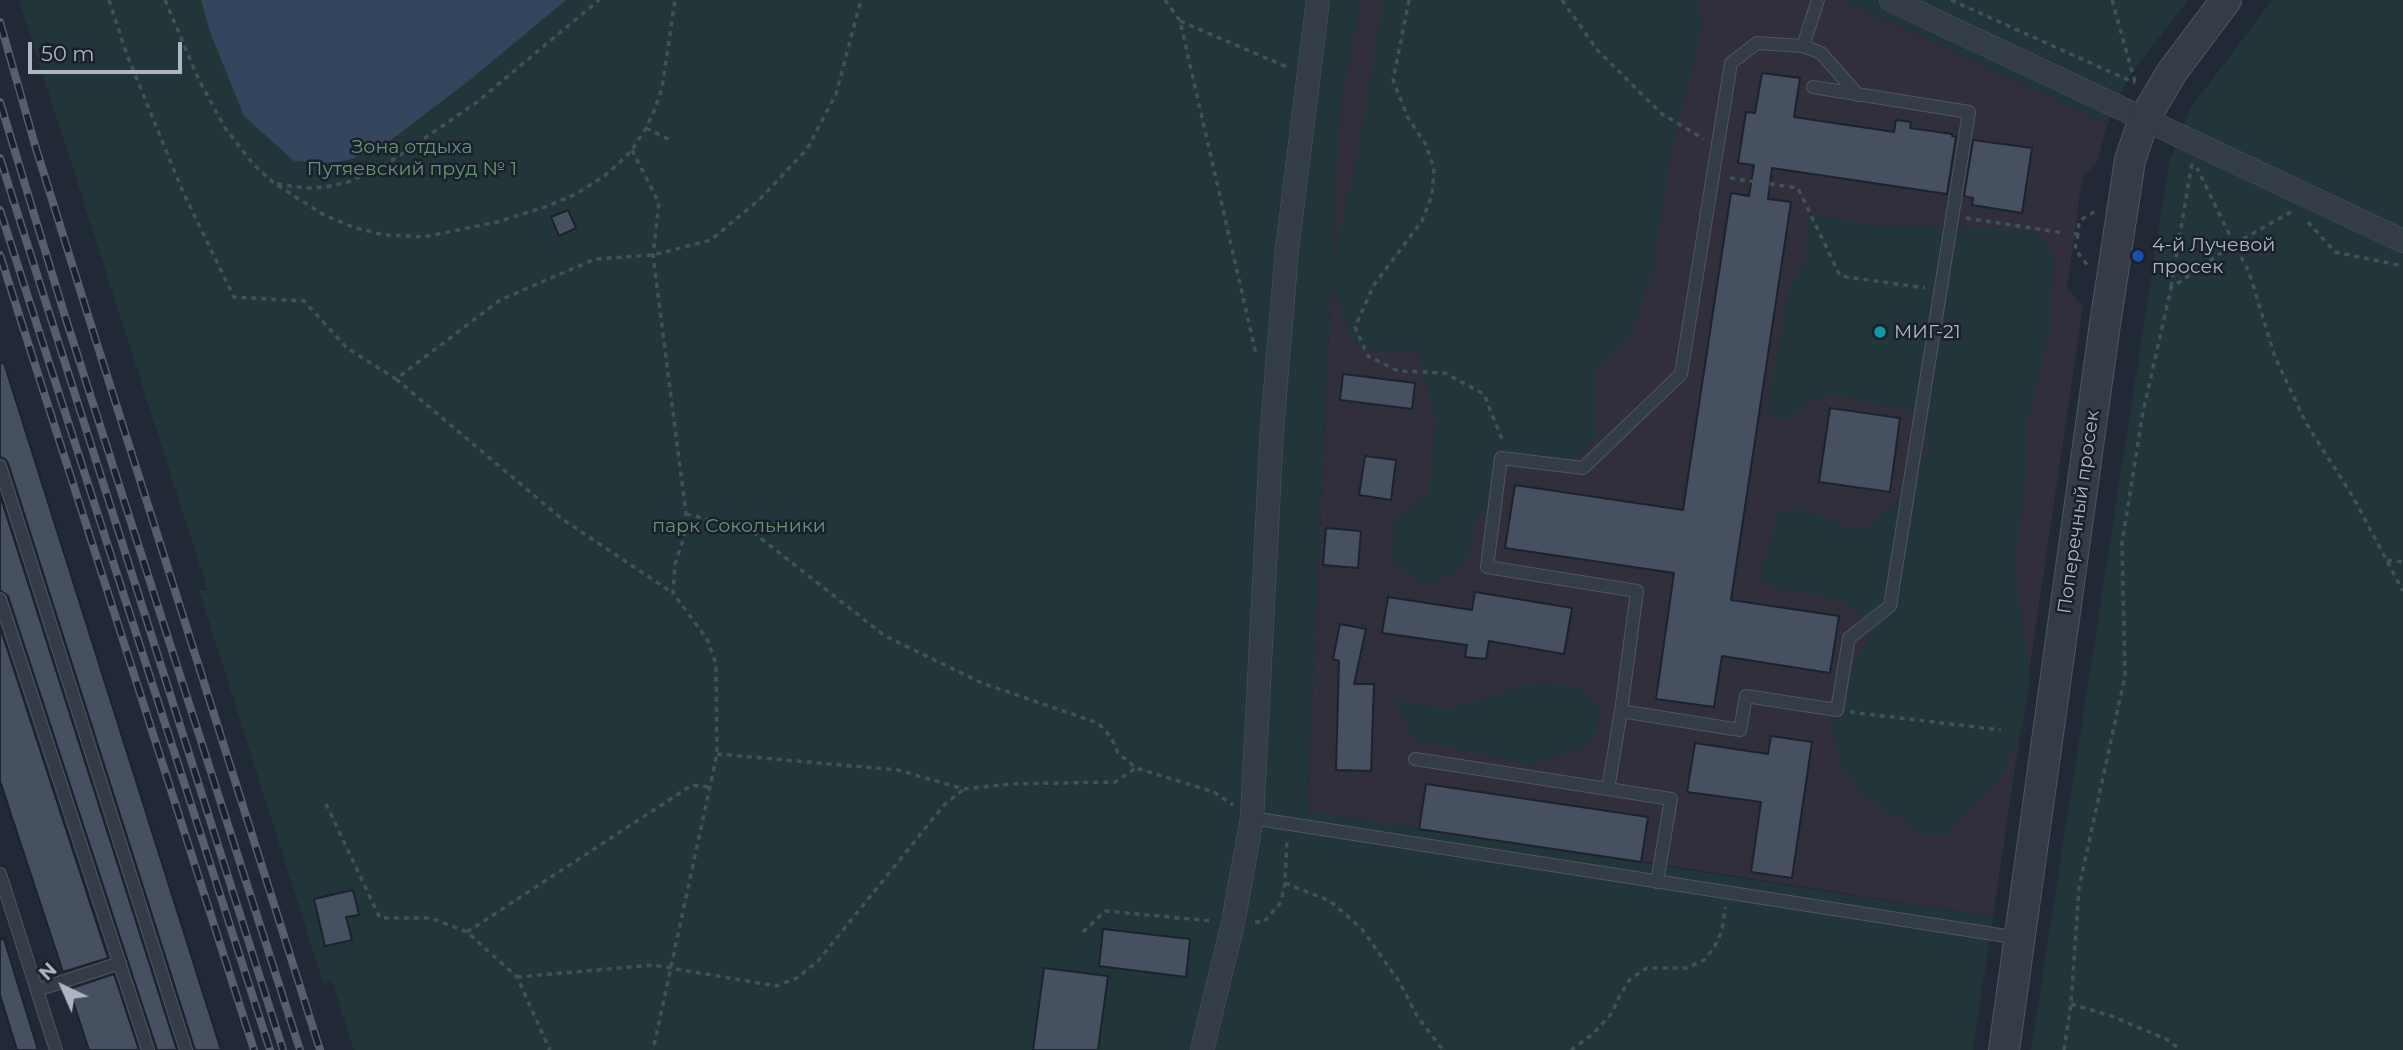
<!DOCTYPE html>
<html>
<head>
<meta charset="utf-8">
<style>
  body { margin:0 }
  #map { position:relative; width:2403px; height:1050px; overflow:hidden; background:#212937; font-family:Montserrat,sans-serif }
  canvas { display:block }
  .north { position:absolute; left:28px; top:952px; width:70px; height:70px; -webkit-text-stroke:5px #1a212c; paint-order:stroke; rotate:316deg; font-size:19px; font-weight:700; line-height:28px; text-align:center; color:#aeb6c4 }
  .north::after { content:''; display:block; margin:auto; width:24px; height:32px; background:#aeb6c4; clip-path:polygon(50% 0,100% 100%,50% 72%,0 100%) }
  .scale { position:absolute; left:28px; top:42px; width:154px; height:32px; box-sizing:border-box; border:4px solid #aeb6c4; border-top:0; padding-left:9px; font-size:21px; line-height:24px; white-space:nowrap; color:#aeb6c4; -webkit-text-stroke:5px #1a212c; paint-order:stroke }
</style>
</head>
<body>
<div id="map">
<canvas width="2403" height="1050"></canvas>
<div class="north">N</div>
<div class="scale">50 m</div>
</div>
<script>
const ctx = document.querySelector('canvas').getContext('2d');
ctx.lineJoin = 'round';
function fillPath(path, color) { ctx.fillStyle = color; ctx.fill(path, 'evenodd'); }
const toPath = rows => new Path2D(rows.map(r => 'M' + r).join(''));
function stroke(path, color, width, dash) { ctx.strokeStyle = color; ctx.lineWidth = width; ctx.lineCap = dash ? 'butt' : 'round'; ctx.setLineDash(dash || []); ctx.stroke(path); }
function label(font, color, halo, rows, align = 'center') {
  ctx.font = font + ' Montserrat,sans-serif'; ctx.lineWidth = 5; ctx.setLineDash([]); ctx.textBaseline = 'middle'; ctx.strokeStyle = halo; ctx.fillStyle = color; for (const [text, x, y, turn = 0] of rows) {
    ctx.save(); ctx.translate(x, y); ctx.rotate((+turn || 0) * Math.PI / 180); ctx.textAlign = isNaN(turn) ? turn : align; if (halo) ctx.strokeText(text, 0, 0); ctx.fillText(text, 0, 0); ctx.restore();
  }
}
fillPath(toPath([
  [1361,0,1843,0,2108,123,2096,164,2082,178,2067,288,2083,306,1993,917,1660,864,1307,812,1339,110]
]), '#312f3c');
fillPath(toPath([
  [19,0,1361,0,1339,110,1333,259,1359,147,1383,0,1698,0,1702,29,1670,159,1653,269,1631,333,1596,370,1595,440,1574,459,1542,457,1522,450,1505,465,1488,504,1476,521,1474,537,1465,562,1451,575,1422,585,1390,560,1395,519,1429,493,1436,416,1416,351,1374,352,1353,343,1331,285,1307,811,1993,917,1973,1050,354,1050,332,981,323,982,199,590,208,591],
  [1843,0,2188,0,2128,78,2108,123],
  [2272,0,2403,0,2403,1050,2031,1050,2169,163,2190,109],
  [1807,213,1869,225,2023,229,2042,237,2053,255,2052,319,2026,425,2025,492,2014,561,2030,678,2022,728,2004,772,1945,836,1924,834,1866,797,1841,766,1831,722,1843,678,1867,644,1873,624,1841,600,1779,589,1759,578,1778,513,1799,508,1857,532,1892,507,1928,451,1928,430,1916,413,1835,394,1816,398,1783,421,1767,410,1789,289,1806,259],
  [1547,683,1568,685,1587,693,1600,711,1599,721,1591,741,1583,747,1534,766,1414,739,1393,699,1446,710,1527,684]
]), '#223538');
fillPath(toPath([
  [201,0,566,0,471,79,391,140,352,159,332,163,294,161,244,116,210,32]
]), '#34455e');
const building = toPath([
  [1762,73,1800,78,1794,117,1894,132,1896,120,1911,122,1910,128,1952,134,1952,136,1956,137,1947,194,1772,168,1768,199,1791,202,1731,600,1839,616,1830,673,1722,656,1714,707,1656,699,1674,573,1505,548,1515,485,1683,510,1731,193,1749,196,1754,165,1738,163,1746,112,1755,113,1762,73],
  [1973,140,2032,148,2022,213,1972,205,1973,198,1964,196,1973,140],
  [568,210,576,228,559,236,551,217,568,210],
  [4,363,221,1050,195,1050,8,463,5,459,0,457,0,364,4,363],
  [1343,374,1415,383,1412,409,1340,400,1343,374],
  [1830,408,1900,418,1890,492,1819,482,1830,408],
  [1365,456,1396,460,1391,500,1359,495,1365,456],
  [0,495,177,1050,157,1050,8,596,0,590,0,495],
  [1326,528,1361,531,1358,568,1323,565,1326,528],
  [1475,592,1572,608,1564,654,1489,641,1486,659,1465,657,1467,645,1382,633,1388,597,1472,610,1475,592],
  [1340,624,1366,629,1354,684,1374,684,1371,771,1336,770,1339,661,1333,659,1340,624],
  [0,627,108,958,63,972,0,781,0,627],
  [1771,736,1812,742,1792,878,1751,872,1761,802,1687,792,1695,743,1768,754,1771,736],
  [1426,784,1648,817,1641,862,1419,829,1426,784],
  [353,890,359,915,346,917,352,940,325,946,314,899,353,890],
  [1103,929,1190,939,1186,977,1099,966,1103,929],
  [4,939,38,1050,17,1050,0,995,0,940,4,939],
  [1044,968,1108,976,1098,1050,1033,1050,1044,968],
  [114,974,139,1050,89,1050,69,989,114,974]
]);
fillPath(building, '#475061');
stroke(building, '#1b232e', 2);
const service = toPath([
  [1803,46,1818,0],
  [0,466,186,1050],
  [0,599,148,1050],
  [1621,711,1637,591,1487,567,1501,458,1583,468,1681,374,1731,63,1757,43,1803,46,1821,53,1858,95],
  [1415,759,1608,789],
  [1252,818,2019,938],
  [0,874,56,1050],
  [1657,882,1671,799,1608,789,1621,711,1740,730,1746,696,1837,710,1849,638,1890,606,1969,112,1813,87],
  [37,990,120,963]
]);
const minor = toPath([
  [1891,0,2403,241],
  [1202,1050,1233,923,1252,818,1272,428,1287,250,1318,0]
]);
const tertiary = toPath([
  [2004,1050,2104,331,2130,160,2144,119,2172,72,2226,0]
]);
stroke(service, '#4e5662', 14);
stroke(minor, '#4e5662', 24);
stroke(tertiary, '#4e5662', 32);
stroke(toPath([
  [109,0,127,55,183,192,234,297,304,301,347,348,396,379,500,300,595,259,653,255,711,240,760,199,807,149,836,94,861,0],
  [165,0,198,78,225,128,254,165,274,183,324,215,353,227,384,235,424,237,497,222,545,207,576,194,607,174,621,161,632,150,646,128,655,109,662,88,675,0],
  [1165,0,1180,21,1256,354],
  [1409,0,1393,80,1408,118,1425,143,1434,168,1432,195,1422,221,1374,285,1355,327,1368,356,1398,371,1445,373,1484,394,1503,442],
  [1562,0,1598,51,1662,114,1704,139],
  [1951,0,2135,83],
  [2112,0,2135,82],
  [1180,21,1287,67],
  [646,128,670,140],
  [632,150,659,203,653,255,686,514,684,537,675,564,673,593,707,639,716,664,717,754,653,1050],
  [1730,178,1798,188,1840,276,1925,288],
  [277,184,305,188,325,187,346,183,373,171,396,158,477,102,599,0],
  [2291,212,2234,244,2249,272,2275,357,2306,423,2353,497,2403,591],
  [1966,218,2064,233],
  [2308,222,2335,252,2403,266],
  [2074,234,2078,234,2079,221,2097,210],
  [2078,234,2075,249,2088,266],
  [2171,287,2192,163],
  [396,379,562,519,673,593],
  [686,514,749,529,885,636,982,683,1098,723,1111,737,1118,753,1136,768,1214,792,1233,805],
  [2387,560,2403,562],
  [1850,712,2001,730],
  [717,754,898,770,964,789,1010,784,1115,782,1136,768],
  [326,804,380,918,430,918,467,932,517,977,550,1050],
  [1285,883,1330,901,1362,929,1400,983,1417,1016,1443,1050],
  [1255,922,1264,922,1281,902,1285,883,1287,841],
  [467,932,692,785,709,787],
  [1083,932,1105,911,1212,921],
  [517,977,653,965,776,986,797,978,818,961,944,805,964,789],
  [2071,1004,2111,1016,2166,1039,2181,1050],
  [1571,1050,1593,1034,1612,1013,1618,999,1630,979,1647,968,1687,968,1704,960,1714,948,1722,931,1725,907],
  [2064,1050,2071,1004,2079,888,2125,676,2122,543,2143,412,2171,288,2234,244,2197,168]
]), '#405256', 3.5, [5, 5]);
stroke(service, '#343c48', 12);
stroke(minor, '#343c48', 23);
stroke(tertiary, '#343c48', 30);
const rail = toPath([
  [0,22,35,145,86,309,320,1050],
  [0,102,64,313,300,1050],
  [0,158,283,1050],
  [0,210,270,1050],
  [0,255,254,1050]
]);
stroke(rail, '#565f6f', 8);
stroke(rail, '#1a212c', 5, [16]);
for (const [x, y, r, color] of [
  [2138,256,7,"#1a4fb4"],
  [1880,332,7,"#0f9aa8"]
]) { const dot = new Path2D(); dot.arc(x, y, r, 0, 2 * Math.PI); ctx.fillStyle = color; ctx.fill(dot); stroke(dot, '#1a212c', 2.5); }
label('19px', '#669472', '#1a212c', [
  ["Зона отдыха",412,147],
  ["Путяевский пруд № 1",412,169],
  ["парк Сокольники",739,526]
]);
label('19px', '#aeb6c4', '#1a212c', [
  ["4-й Лучевой",2152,245],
  ["просек",2152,267],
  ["МИГ-21",1894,332]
], 'left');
label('19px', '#aeb6c4', '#1a212c', [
  ["Поперечный просек",2079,512,-82]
]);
</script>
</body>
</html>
